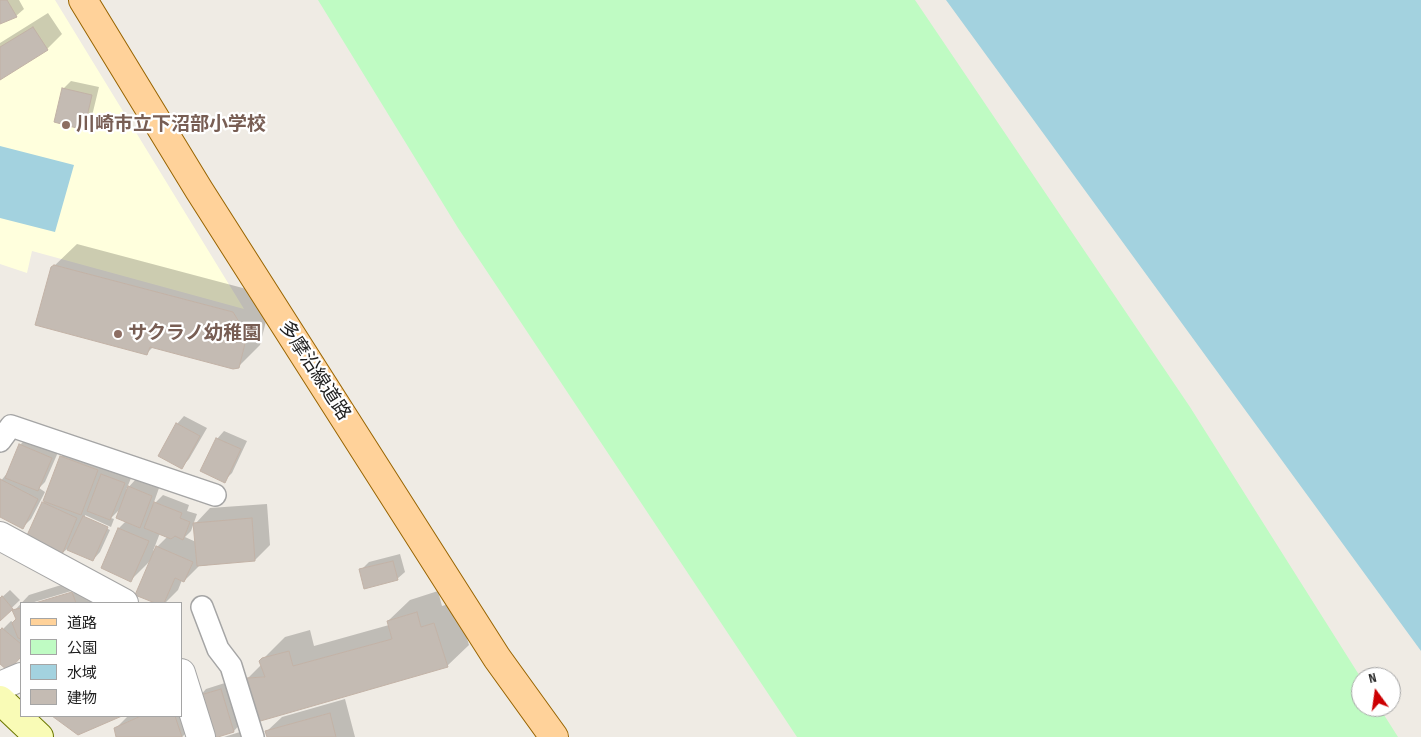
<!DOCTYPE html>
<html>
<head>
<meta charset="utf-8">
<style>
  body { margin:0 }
  #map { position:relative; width:1421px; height:737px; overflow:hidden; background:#efebe4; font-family:"Sofia Sans Condensed","Noto Sans JP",sans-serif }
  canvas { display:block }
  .legend { position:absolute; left:20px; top:602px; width:162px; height:115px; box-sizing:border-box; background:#fff; border:1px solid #a5a5a5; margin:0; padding:6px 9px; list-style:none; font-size:15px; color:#1e1e1e }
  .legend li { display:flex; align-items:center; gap:10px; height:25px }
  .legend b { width:25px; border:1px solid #a5a5a5 }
  .north { position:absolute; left:1351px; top:667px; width:50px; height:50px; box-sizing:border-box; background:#fff; border:1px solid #a5a5a5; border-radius:50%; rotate:346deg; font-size:14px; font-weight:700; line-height:20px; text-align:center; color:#1e1e1e }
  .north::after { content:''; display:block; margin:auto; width:18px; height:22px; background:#cc0002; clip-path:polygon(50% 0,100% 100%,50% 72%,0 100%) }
</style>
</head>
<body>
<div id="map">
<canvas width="1421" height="737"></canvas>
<ul class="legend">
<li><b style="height:6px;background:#ffd29a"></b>道路</li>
<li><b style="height:14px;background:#bffbc3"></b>公園</li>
<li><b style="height:14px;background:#a3d2df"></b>水域</li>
<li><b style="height:14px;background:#c4bbb3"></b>建物</li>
</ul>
<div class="north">N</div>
</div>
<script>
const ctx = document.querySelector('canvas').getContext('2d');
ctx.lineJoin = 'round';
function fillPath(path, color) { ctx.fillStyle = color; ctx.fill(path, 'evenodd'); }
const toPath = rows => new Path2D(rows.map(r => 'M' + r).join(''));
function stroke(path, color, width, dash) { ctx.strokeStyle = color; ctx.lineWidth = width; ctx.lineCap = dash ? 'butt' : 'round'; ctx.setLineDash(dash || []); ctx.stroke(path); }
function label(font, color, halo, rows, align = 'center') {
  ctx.font = font + ' "Sofia Sans Condensed","Noto Sans JP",sans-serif'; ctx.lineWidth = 4.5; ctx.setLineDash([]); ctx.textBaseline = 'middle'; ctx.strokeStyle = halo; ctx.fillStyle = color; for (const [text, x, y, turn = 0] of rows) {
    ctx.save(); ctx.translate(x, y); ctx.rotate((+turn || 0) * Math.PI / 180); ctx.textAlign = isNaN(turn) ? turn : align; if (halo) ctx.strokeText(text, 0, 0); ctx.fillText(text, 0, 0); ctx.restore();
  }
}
fillPath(toPath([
  [0,0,55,0,244,309,32,251,27,273,0,264]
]), '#ffd');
fillPath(toPath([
  [318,0,915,0,1190,407,1361,678,1361,707,1379,707,1398,737,797,737,458,228]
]), '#bffbc3');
fillPath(toPath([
  [946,0,1421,0,1421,651],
  [0,146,74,165,55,232,0,218]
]), '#a3d2df');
fillPath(toPath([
  [0,0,19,0,24,9,16,16,0,23],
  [48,13,62,34,47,49,0,79,0,43],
  [71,81,99,87,91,120,84,128,63,89],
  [77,244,254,291,268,313,260,345,238,367,154,346,147,353,52,268],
  [184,416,207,428,189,459,182,467,177,424],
  [224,431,247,441,232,473,224,481,217,439],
  [28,437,59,450,45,482,39,488,45,492,31,519,23,527,0,515,0,482,8,472,20,445],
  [76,442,132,476,126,490,136,479,159,488,153,505,163,495,189,505,187,511,197,514,191,531,185,537,196,542,195,524,210,508,267,504,270,545,255,560,199,566,184,581,182,580,178,590,165,603,158,603,136,594,150,561,131,580,119,528,126,521,121,508,111,518,114,519,111,527,85,515,85,518,110,530,100,552,93,560,67,549,60,555,43,503,46,500,61,457],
  [160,533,168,536,153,551],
  [400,554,405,572,397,579,361,570,369,562],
  [87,577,111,603,39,603,79,591,78,589,31,603,21,603,21,656,8,670,0,662,0,632,11,621,14,623,17,620,14,611,29,595],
  [10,590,20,600,0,619,0,599],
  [438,591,442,606,456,602,469,645,447,666,248,678,262,664,263,659,285,637,310,630,314,646,389,625,388,621,410,600],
  [228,682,241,723,234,731,214,737,199,697,206,689],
  [345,699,355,737,268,737,266,732,282,717],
  [54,716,119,716,78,733],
  [128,716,181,716,197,722,182,737,117,737,116,728],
  [243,731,245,737,224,737]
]), '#0003');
const building = toPath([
  [0,0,7,0,17,17,0,24,0,0],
  [33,27,48,50,0,80,0,47,33,27],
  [62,88,92,95,84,130,54,122,62,88],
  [54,265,233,312,247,335,239,368,233,369,150,347,147,355,35,325,51,267,54,265],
  [176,423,200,436,182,469,158,456,176,423],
  [216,438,241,449,225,483,200,471,216,438],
  [19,444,52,458,38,491,5,478,19,444],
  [60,456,98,470,81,515,43,501,60,456],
  [101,474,125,483,110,520,87,511,101,474],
  [0,479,38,499,23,529,0,517,0,479],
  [128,486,152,496,140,528,116,518,128,486],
  [42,502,77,518,61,557,24,542,42,502],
  [154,502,182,513,180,518,190,522,183,540,175,536,171,539,144,528,154,502],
  [83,516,108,527,93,561,67,550,83,516],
  [252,518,255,561,197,566,193,523,252,518],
  [118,528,149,541,131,582,101,568,118,528],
  [156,546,193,562,184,582,175,578,164,603,155,603,135,595,156,546],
  [393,561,398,580,364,589,359,569,393,561],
  [72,592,76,603,35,603,72,592],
  [2,596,13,609,0,621,0,598,2,596],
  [21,608,21,639,18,638,12,623,16,619,12,610,21,608],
  [417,612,421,627,434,623,448,667,257,722,246,678,265,677,259,661,262,658,289,651,293,666,392,639,387,621,417,612],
  [2,628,21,644,21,657,8,671,0,664,0,630,2,628],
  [221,689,234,732,218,737,211,737,197,696,221,689],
  [330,713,336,737,267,737,265,731,330,713],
  [52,716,122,716,78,735,52,716],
  [141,716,175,716,182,737,116,737,114,728,141,716]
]);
fillPath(building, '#c4bbb3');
stroke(building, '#c2b2a6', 1);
const lane = toPath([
  [0,441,11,426,215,495],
  [202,607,218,649,231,666,253,737]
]);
const street = toPath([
  [0,536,124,603],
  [181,673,201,737],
  [0,686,21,677]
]);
const secondary = toPath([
  [0,700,39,737]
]);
const primary = toPath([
  [83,0,199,190,497,658,554,737]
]);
stroke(lane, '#a5a5a5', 24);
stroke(street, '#a5a5a5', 30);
stroke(secondary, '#6d7901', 30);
stroke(primary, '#986400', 30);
stroke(lane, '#fff', 21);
stroke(street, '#fff', 28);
stroke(secondary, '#f9fbb6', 28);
stroke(primary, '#ffd29a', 28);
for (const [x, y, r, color] of [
  [66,125,5,"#8d6e63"],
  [118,334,5,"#8d6e63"]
]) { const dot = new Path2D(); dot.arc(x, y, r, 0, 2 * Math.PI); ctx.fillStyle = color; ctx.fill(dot); stroke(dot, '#fff', 2); }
label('bold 19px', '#785e54', '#fff', [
  ["川崎市立下沼部小学校",76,125],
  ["サクラノ幼稚園",128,334]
], 'left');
label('19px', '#1e1e1e', '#fff', [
  ["多摩沿線道路",314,371,57]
]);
</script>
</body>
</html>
